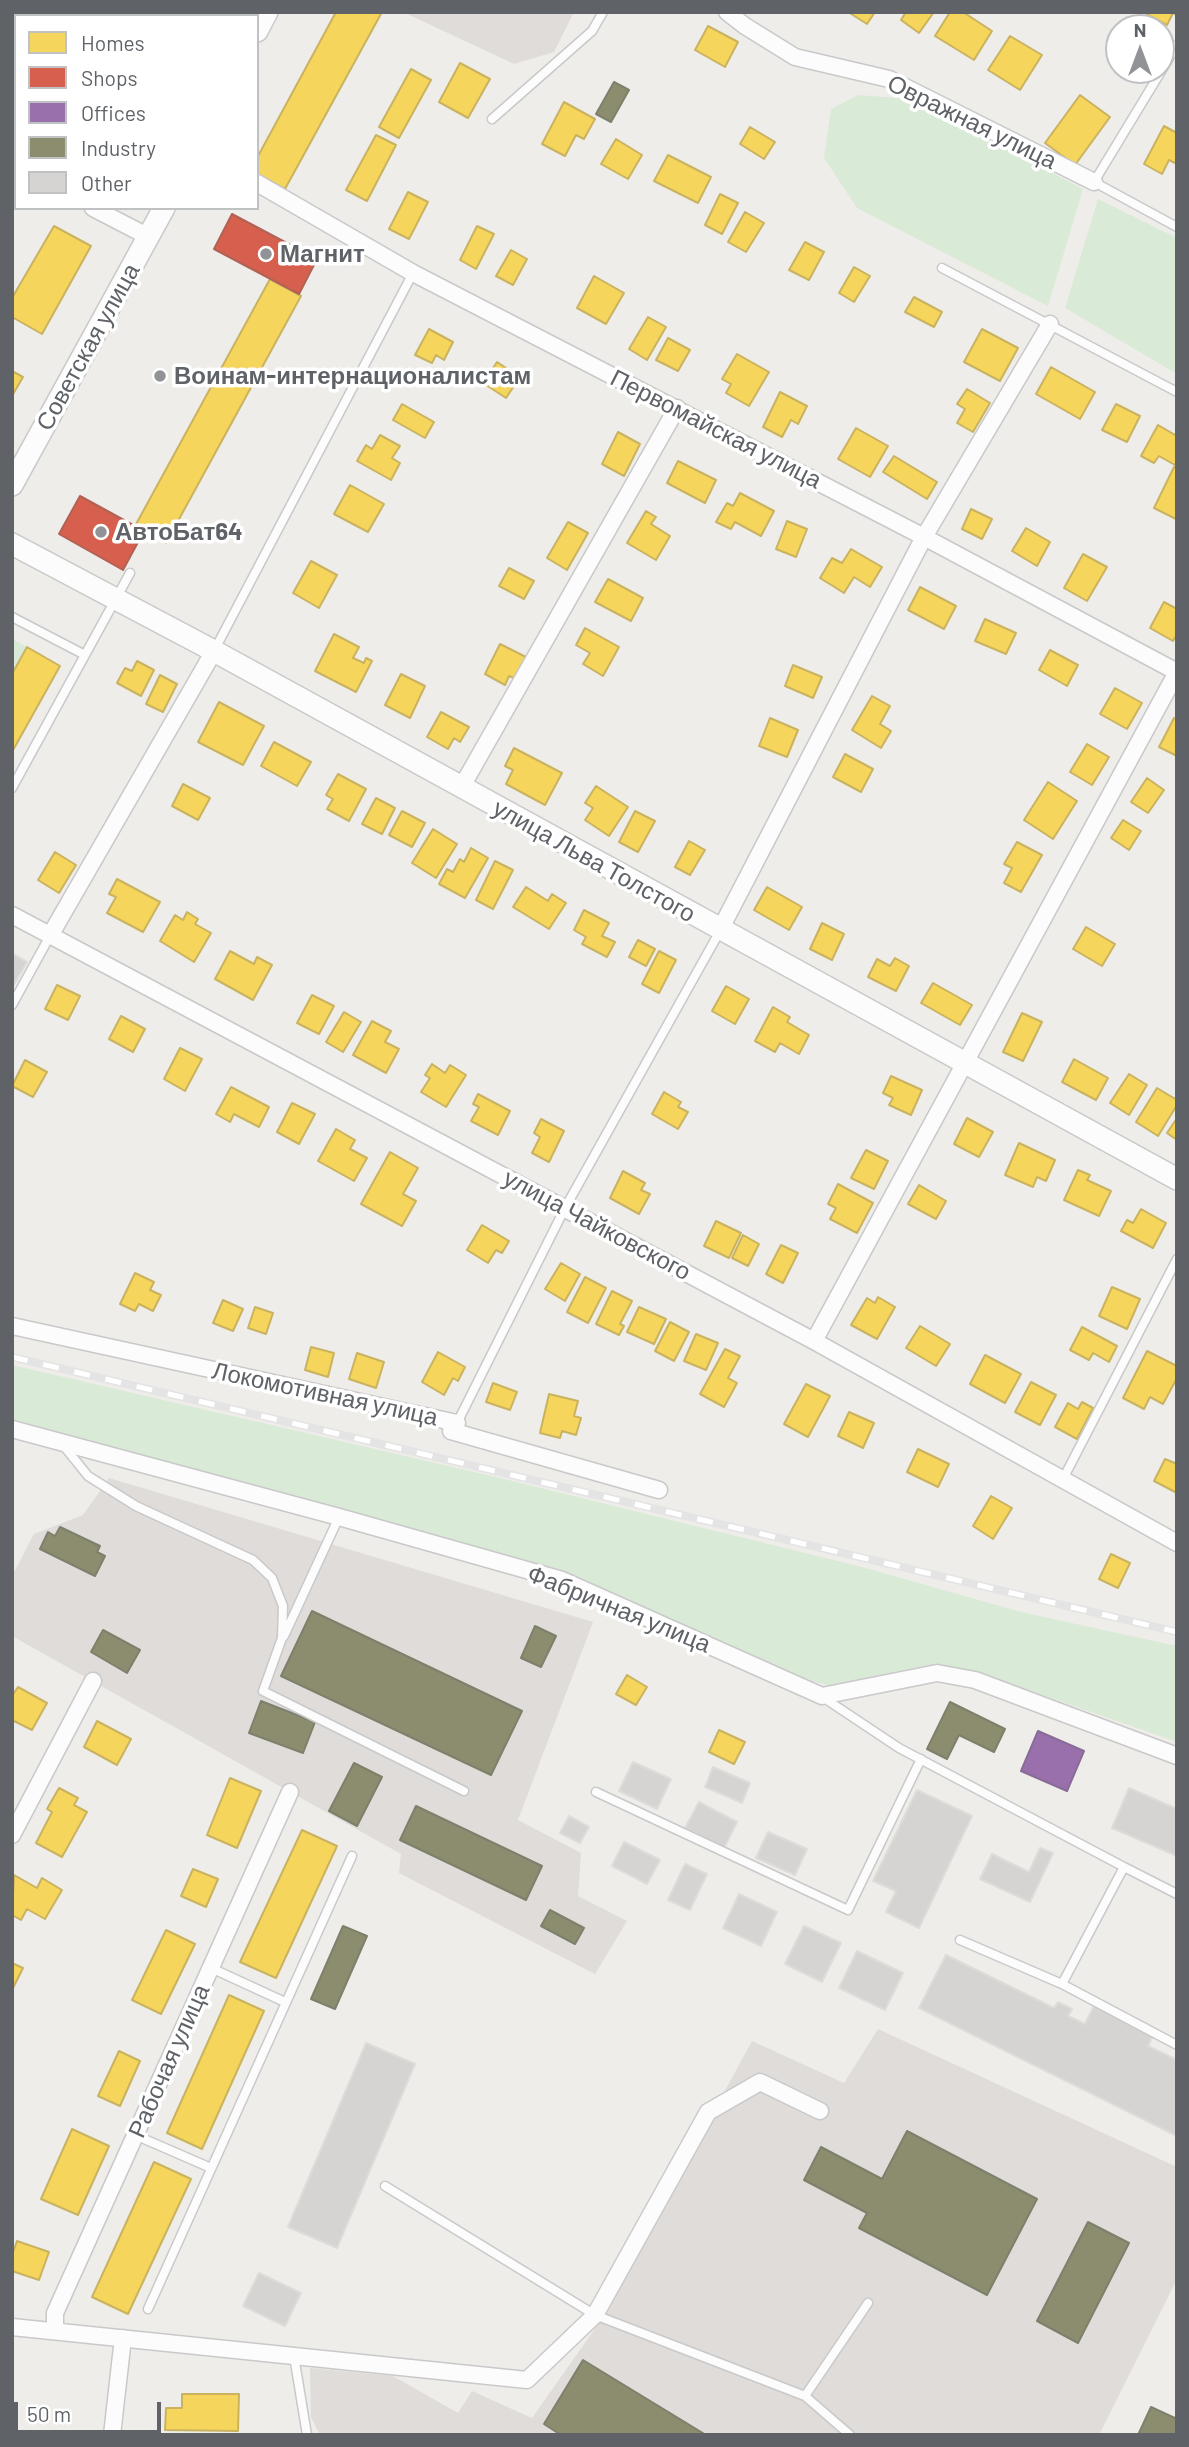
<!DOCTYPE html>
<html>
<head>
<meta charset="utf-8">
<style>
  body { margin:0 }
  #map { position:relative; width:1189px; height:2447px; overflow:hidden; background:#efedea; font-family:Barlow,sans-serif }
  canvas { display:block }
  .frame { position:absolute; inset:0; border:14px solid #5f6368; pointer-events:none }
  .legend { position:absolute; left:14px; top:14px; width:245px; height:196px; box-sizing:border-box; background:#fff; border:2px solid #bfc1c3; margin:0; padding:9px 12px; list-style:none; font-size:21px; color:#5f6368 }
  .legend li { display:flex; align-items:center; gap:14px; height:35px }
  .legend b { width:35px; border:2px solid #bfc1c3 }
  .north { position:absolute; left:1105px; top:14px; width:70px; height:70px; box-sizing:border-box; background:#fff; border:2px solid #bfc1c3; border-radius:50%; rotate:0deg; font-size:19px; font-weight:700; line-height:28px; text-align:center; color:#5f6368 }
  .north::after { content:''; display:block; margin:auto; width:24px; height:32px; background:#919396; clip-path:polygon(50% 0,100% 100%,50% 72%,0 100%) }
  .scale { position:absolute; left:14px; top:2402px; width:147px; height:32px; box-sizing:border-box; border:4px solid #5f6368; border-top:0; padding-left:9px; font-size:21px; line-height:24px; white-space:nowrap; color:#5f6368; -webkit-text-stroke:5px #fff; paint-order:stroke }
</style>
</head>
<body>
<div id="map">
<canvas width="1189" height="2447"></canvas>
<div class="frame"></div>
<ul class="legend">
<li><b style="height:19px;background:#f6d55c"></b>Homes</li>
<li><b style="height:19px;background:#d6604d"></b>Shops</li>
<li><b style="height:19px;background:#9970ab"></b>Offices</li>
<li><b style="height:19px;background:#8c8c6e"></b>Industry</li>
<li><b style="height:19px;background:#d6d4d3"></b>Other</li>
</ul>
<div class="north">N</div>
<div class="scale">50 m</div>
</div>
<script>
const ctx = document.querySelector('canvas').getContext('2d');
ctx.lineJoin = 'round';
function fillPath(path, color) { ctx.fillStyle = color; ctx.fill(path, 'evenodd'); }
const toPath = rows => new Path2D(rows.map(r => 'M' + r).join(''));
function stroke(path, color, width, dash) { ctx.strokeStyle = color; ctx.lineWidth = width; ctx.lineCap = dash ? 'butt' : 'round'; ctx.setLineDash(dash || []); ctx.stroke(path); }
function label(font, color, halo, rows, align = 'center') {
  ctx.font = font + ' Barlow,sans-serif'; ctx.lineWidth = 7; ctx.setLineDash([]); ctx.textBaseline = 'middle'; ctx.strokeStyle = halo; ctx.fillStyle = color; for (const [text, x, y, turn = 0] of rows) {
    ctx.save(); ctx.translate(x, y); ctx.rotate((+turn || 0) * Math.PI / 180); ctx.textAlign = isNaN(turn) ? turn : align; if (halo) ctx.strokeText(text, 0, 0); ctx.fillText(text, 0, 0); ctx.restore();
  }
}
fillPath(toPath([
  [403,12,574,12,554,52,514,64],
  [109,1478,593,1622,518,1820,581,1853,578,1896,627,1921,595,1974,399,1873,401,1854,12,1636,12,1576,34,1534,83,1515],
  [878,2029,1177,2167,1177,2279,1099,2435,320,2435,311,2417,310,2368,393,2376,458,2413,472,2391,532,2418,594,2330,752,2041,844,2083]
]), '#dfdcda');
fillPath(toPath([
  [858,95,910,99,1083,189,1048,306,857,208,824,158,831,109],
  [1098,199,1177,238,1177,374,1065,308],
  [12,639,27,647,12,674],
  [12,1365,500,1478,862,1567,1021,1612,1177,1646,1177,1742,991,1677,952,1668,921,1666,832,1686,811,1681,564,1574,12,1419]
]), '#d9ead6');
const homes = toPath([
  [336,12,382,12,285,189,257,174,257,158,336,12],
  [848,12,875,12,867,24,848,12],
  [906,12,934,12,919,33,901,20,906,12],
  [950,12,963,12,992,31,974,60,935,36,950,12],
  [1146,12,1177,12,1177,15,1173,13,1167,25,1146,14,1146,12],
  [708,26,738,42,725,67,695,50,708,26],
  [1010,36,1042,55,1020,90,988,70,1010,36],
  [460,63,490,79,468,118,439,102,460,63],
  [411,69,431,80,399,138,379,127,411,69],
  [1080,95,1110,117,1075,165,1045,143,1080,95],
  [564,102,595,119,584,139,576,135,565,156,542,144,564,102],
  [1164,126,1177,133,1177,164,1169,160,1162,174,1144,164,1164,126],
  [750,127,775,142,764,159,740,144,750,127],
  [376,135,396,145,367,201,346,190,376,135],
  [616,139,642,155,628,179,601,164,616,139],
  [668,155,711,177,698,203,654,181,668,155],
  [408,192,428,202,409,239,389,229,408,192],
  [720,194,738,203,722,234,705,225,720,194],
  [745,212,764,223,746,252,728,242,745,212],
  [54,226,91,246,42,334,12,317,12,298,54,226],
  [477,226,494,234,476,269,460,260,477,226],
  [805,242,824,252,809,280,789,270,805,242],
  [511,250,527,259,513,285,496,276,511,250],
  [854,267,870,276,854,302,839,293,854,267],
  [594,276,624,293,606,324,577,308,594,276],
  [270,279,301,296,166,543,135,526,270,279],
  [914,297,942,312,934,327,905,312,914,297],
  [648,317,666,327,647,360,629,349,648,317],
  [429,329,453,342,444,360,436,355,432,363,415,355,429,329],
  [982,329,1018,348,1000,381,964,362,982,329],
  [668,338,690,350,678,371,656,360,668,338],
  [737,354,769,372,749,406,726,393,731,384,722,379,737,354],
  [497,362,520,377,506,398,483,383,497,362],
  [1051,367,1095,392,1080,419,1036,394,1051,367],
  [12,371,23,377,12,396,12,371],
  [967,389,990,403,973,432,957,423,965,409,957,404,967,389],
  [780,392,807,406,798,424,791,420,782,437,763,427,780,392],
  [402,404,434,422,425,438,393,420,402,404],
  [1116,404,1140,416,1127,442,1102,430,1116,404],
  [1158,425,1177,436,1177,461,1175,465,1159,456,1154,463,1141,456,1158,425],
  [856,428,888,446,870,477,838,459,856,428],
  [618,432,640,444,624,476,602,464,618,432],
  [380,435,400,446,392,458,400,463,391,480,357,461,366,445,372,449,380,435],
  [894,456,937,482,927,499,883,472,894,456],
  [678,461,716,480,705,503,667,483,678,461],
  [1174,467,1177,469,1176,519,1154,508,1174,467],
  [350,485,384,504,368,532,334,514,350,485],
  [740,493,774,511,761,536,735,522,731,529,716,522,727,503,733,506,740,493],
  [971,509,992,519,982,539,962,529,971,509],
  [646,511,656,517,651,524,670,536,656,560,627,543,646,511],
  [787,521,807,529,796,557,776,549,787,521],
  [568,522,588,533,567,570,547,558,568,522],
  [1026,528,1050,542,1037,566,1012,551,1026,528],
  [851,549,882,567,870,587,854,577,844,593,820,578,832,558,842,563,851,549],
  [1083,554,1107,567,1087,601,1064,588,1083,554],
  [311,561,337,575,319,608,293,593,311,561],
  [509,568,534,581,524,599,499,586,509,568],
  [608,579,643,598,631,621,595,602,608,579],
  [920,587,956,606,944,629,908,610,920,587],
  [1164,602,1177,609,1177,634,1173,641,1150,628,1164,602],
  [985,619,1016,633,1006,654,975,641,985,619],
  [585,628,619,647,603,676,583,664,590,653,576,645,585,628],
  [334,634,359,647,353,658,364,663,366,658,372,661,356,692,315,671,334,634],
  [500,644,526,657,514,678,509,676,505,685,485,674,500,644],
  [27,647,60,666,12,752,12,674,27,647],
  [1050,650,1078,665,1067,686,1039,670,1050,650],
  [137,661,154,670,141,696,117,683,125,668,132,671,137,661],
  [793,665,822,677,813,698,785,686,793,665],
  [401,674,425,686,410,718,385,705,401,674],
  [160,675,177,684,163,712,146,704,160,675],
  [1115,688,1142,703,1127,729,1100,714,1115,688],
  [872,696,890,706,880,724,891,731,881,748,852,730,872,696],
  [219,702,264,726,243,765,198,742,219,702],
  [441,712,469,727,460,742,454,738,448,749,427,737,441,712],
  [770,718,798,730,787,757,759,746,770,718],
  [1174,718,1177,719,1177,756,1159,747,1174,718],
  [274,742,311,762,297,786,261,766,274,742],
  [1087,744,1109,757,1092,785,1070,772,1087,744],
  [514,748,562,773,545,805,506,784,513,770,505,766,514,748],
  [845,754,873,769,861,792,833,777,845,754],
  [338,774,366,789,349,821,327,809,333,799,326,795,338,774],
  [1147,778,1164,790,1148,813,1131,802,1147,778],
  [1048,782,1077,801,1053,839,1024,820,1048,782],
  [183,784,210,798,198,820,172,806,183,784],
  [596,786,628,807,609,836,585,820,593,808,585,803,596,786],
  [376,798,395,808,382,834,362,824,376,798],
  [402,811,425,823,412,847,389,835,402,811],
  [635,811,655,821,638,852,619,842,635,811],
  [1123,820,1141,831,1129,850,1111,838,1123,820],
  [433,829,457,844,436,878,412,863,433,829],
  [689,841,705,850,690,875,675,867,689,841],
  [1017,842,1042,855,1021,892,1004,883,1012,868,1004,864,1017,842],
  [471,848,488,858,465,898,439,884,447,869,453,872,460,859,464,862,471,848],
  [55,852,76,865,59,893,38,880,55,852],
  [495,861,513,870,493,909,476,900,495,861],
  [117,879,160,902,143,932,107,913,116,897,109,894,117,879],
  [526,887,548,901,552,894,566,903,549,929,513,907,526,887],
  [767,887,802,907,789,930,754,910,767,887],
  [584,910,609,923,602,936,615,942,607,957,582,944,586,937,574,930,584,910],
  [187,912,198,919,195,924,211,933,194,962,160,941,175,915,183,920,187,912],
  [822,923,844,934,832,960,810,949,822,923],
  [1086,927,1115,944,1102,966,1073,949,1086,927],
  [638,940,655,949,646,966,629,957,638,940],
  [230,951,254,964,257,957,272,965,253,1000,215,979,230,951],
  [659,951,676,960,659,993,642,984,659,951],
  [895,958,909,966,896,991,868,977,877,959,890,966,895,958],
  [933,983,972,1005,960,1025,921,1003,933,983],
  [57,985,80,996,68,1020,45,1009,57,985],
  [726,986,749,999,735,1024,712,1011,726,986],
  [312,995,334,1006,319,1034,297,1023,312,995],
  [773,1007,790,1017,787,1022,809,1035,799,1054,780,1043,775,1052,755,1041,773,1007],
  [344,1012,361,1022,343,1052,326,1042,344,1012],
  [1022,1013,1042,1022,1023,1061,1003,1052,1022,1013],
  [121,1016,145,1029,133,1052,109,1039,121,1016],
  [372,1021,391,1031,385,1042,399,1049,386,1073,353,1055,372,1021],
  [180,1048,202,1059,185,1091,164,1079,180,1048],
  [1074,1059,1108,1078,1096,1100,1062,1082,1074,1059],
  [25,1060,47,1072,33,1097,12,1086,25,1060],
  [432,1064,445,1073,450,1065,466,1075,446,1107,421,1092,430,1078,425,1075,432,1064],
  [1129,1074,1147,1085,1129,1115,1110,1103,1129,1074],
  [891,1076,922,1090,911,1115,889,1105,893,1098,883,1093,891,1076],
  [231,1087,269,1107,259,1127,234,1114,230,1122,216,1114,231,1087],
  [1157,1088,1177,1100,1177,1105,1158,1136,1136,1122,1157,1088],
  [664,1092,681,1102,678,1107,688,1112,678,1129,652,1114,664,1092],
  [478,1094,510,1111,498,1135,471,1121,479,1107,473,1104,478,1094],
  [292,1103,315,1114,299,1144,277,1132,292,1103],
  [967,1118,993,1132,979,1157,954,1144,967,1118],
  [1177,1118,1177,1140,1167,1133,1177,1118],
  [541,1119,564,1131,549,1162,532,1153,540,1137,534,1133,541,1119],
  [336,1129,355,1140,350,1149,367,1158,354,1181,318,1161,336,1129],
  [1019,1143,1055,1160,1046,1181,1037,1177,1033,1187,1005,1175,1019,1143],
  [866,1150,888,1161,874,1189,851,1178,866,1150],
  [390,1152,418,1168,403,1194,416,1201,402,1226,361,1204,390,1152],
  [1078,1170,1090,1175,1087,1180,1111,1191,1099,1216,1064,1200,1078,1170],
  [623,1171,645,1183,641,1190,650,1194,639,1214,610,1198,623,1171],
  [838,1184,873,1203,857,1233,830,1219,836,1208,828,1204,838,1184],
  [919,1185,946,1201,936,1219,908,1204,919,1185],
  [1141,1209,1166,1223,1153,1248,1121,1231,1127,1220,1133,1223,1141,1209],
  [716,1221,741,1233,729,1258,704,1246,716,1221],
  [482,1225,509,1241,502,1253,496,1250,488,1263,467,1250,482,1225],
  [743,1235,759,1244,748,1266,732,1258,743,1235],
  [781,1245,798,1253,783,1283,766,1274,781,1245],
  [561,1263,580,1274,565,1301,545,1289,561,1263],
  [135,1273,154,1282,150,1290,161,1295,153,1311,139,1304,135,1311,120,1304,135,1273],
  [585,1277,606,1288,588,1323,567,1312,585,1277],
  [1112,1287,1140,1299,1127,1329,1099,1316,1112,1287],
  [612,1291,632,1301,620,1324,624,1326,619,1335,596,1324,612,1291],
  [878,1297,895,1307,877,1339,851,1325,867,1298,875,1303,878,1297],
  [223,1300,243,1309,233,1331,213,1323,223,1300],
  [255,1307,273,1313,266,1334,248,1328,255,1307],
  [639,1307,666,1319,654,1344,627,1332,639,1307],
  [670,1322,689,1332,674,1361,655,1351,670,1322],
  [920,1326,950,1344,936,1366,906,1348,920,1326],
  [1082,1327,1117,1346,1109,1362,1093,1353,1089,1360,1070,1350,1082,1327],
  [696,1334,718,1343,706,1370,684,1361,696,1334],
  [311,1347,334,1353,328,1377,305,1370,311,1347],
  [725,1349,740,1356,728,1378,737,1383,724,1407,700,1394,725,1349],
  [1147,1351,1177,1366,1177,1378,1163,1404,1150,1397,1144,1409,1123,1398,1147,1351],
  [438,1352,465,1367,458,1381,453,1378,444,1395,422,1382,438,1352],
  [357,1353,384,1362,376,1388,349,1379,357,1353],
  [985,1355,1021,1374,1005,1403,970,1384,985,1355],
  [1031,1382,1056,1395,1040,1425,1015,1412,1031,1382],
  [493,1383,517,1392,510,1410,486,1402,493,1383],
  [806,1384,830,1396,808,1437,784,1424,806,1384],
  [549,1394,578,1401,574,1416,581,1418,576,1435,562,1431,560,1438,540,1433,549,1394],
  [1082,1402,1093,1408,1077,1439,1055,1427,1068,1403,1078,1409,1082,1402],
  [849,1412,874,1423,863,1448,838,1436,849,1412],
  [918,1449,949,1464,938,1487,907,1472,918,1449],
  [1165,1459,1177,1464,1177,1493,1154,1481,1165,1459],
  [991,1496,1012,1508,993,1539,973,1526,991,1496],
  [1111,1554,1130,1563,1118,1588,1099,1579,1111,1554],
  [627,1675,647,1687,636,1705,616,1694,627,1675],
  [18,1687,47,1703,32,1730,12,1720,12,1696,18,1687],
  [97,1721,131,1739,117,1765,84,1747,97,1721],
  [719,1730,745,1742,734,1764,709,1752,719,1730],
  [230,1778,261,1791,237,1848,207,1835,230,1778],
  [59,1788,78,1798,74,1805,87,1812,62,1857,36,1843,52,1812,47,1809,59,1788],
  [302,1830,337,1846,276,1978,240,1962,302,1830],
  [193,1869,218,1879,206,1907,181,1896,193,1869],
  [14,1875,37,1888,42,1878,62,1890,45,1919,27,1909,21,1920,12,1915,14,1875],
  [166,1930,195,1944,161,2014,132,2000,166,1930],
  [12,1963,23,1968,12,1990,12,1963],
  [229,1995,264,2011,202,2149,167,2133,229,1995],
  [119,2051,140,2061,120,2106,98,2096,119,2051],
  [72,2129,109,2146,78,2215,41,2199,72,2129],
  [154,2162,191,2179,128,2314,92,2297,154,2162],
  [17,2241,49,2252,39,2280,12,2271,12,2255,17,2241],
  [182,2394,239,2394,238,2431,165,2430,166,2408,182,2408,182,2394]
]);
fillPath(homes, '#f6d55c');
stroke(homes, '#c9b360', 2);
const shops = toPath([
  [163,12,224,12,222,16,162,16,163,12],
  [232,214,317,259,299,294,214,249,232,214],
  [80,496,144,531,123,570,59,534,80,496]
]);
fillPath(shops, '#d6604d');
stroke(shops, '#b26155', 2);
const offices = toPath([
  [1038,1731,1084,1751,1067,1791,1021,1771,1038,1731]
]);
fillPath(offices, '#9970ab');
stroke(offices, '#886c97', 2);
const industry = toPath([
  [50,12,122,12,119,16,56,16,50,12],
  [614,82,629,90,611,122,596,114,614,82],
  [60,1527,100,1546,97,1552,105,1556,95,1576,40,1549,48,1532,55,1536,60,1527],
  [312,1611,522,1711,491,1775,281,1676,312,1611],
  [535,1626,556,1636,541,1667,521,1658,535,1626],
  [103,1630,140,1650,127,1673,91,1652,103,1630],
  [261,1701,315,1722,303,1753,249,1733,261,1701],
  [950,1702,1005,1729,994,1752,959,1735,947,1759,927,1749,950,1702],
  [354,1763,382,1777,357,1826,329,1811,354,1763],
  [416,1806,542,1866,526,1900,400,1840,416,1806],
  [550,1910,584,1928,575,1944,541,1926,550,1910],
  [343,1926,367,1936,335,2009,311,1999,343,1926],
  [907,2131,1037,2199,987,2295,859,2228,867,2213,804,2180,821,2147,882,2179,907,2131],
  [1088,2222,1129,2243,1078,2343,1037,2321,1088,2222],
  [583,2360,706,2435,561,2435,544,2424,583,2360],
  [1151,2407,1177,2419,1177,2435,1138,2435,1151,2407]
]);
fillPath(industry, '#8c8c6e');
stroke(industry, '#7e806c', 2);
const building = toPath([
  [12,953,27,962,12,988,12,953],
  [633,1762,671,1779,657,1809,619,1791,633,1762],
  [713,1767,750,1783,742,1803,705,1787,713,1767],
  [1129,1788,1177,1809,1177,1856,1112,1828,1129,1788],
  [917,1790,972,1816,919,1928,886,1912,896,1891,873,1881,917,1790],
  [699,1802,737,1822,724,1848,685,1828,699,1802],
  [569,1816,589,1827,580,1843,560,1833,569,1816],
  [768,1832,807,1849,795,1875,756,1858,768,1832],
  [624,1842,660,1860,647,1884,612,1866,624,1842],
  [1040,1848,1053,1853,1030,1902,980,1879,992,1854,1029,1872,1040,1848],
  [685,1864,707,1874,690,1910,668,1900,685,1864],
  [739,1894,777,1912,761,1946,723,1928,739,1894],
  [804,1926,841,1943,822,1982,785,1964,804,1926],
  [857,1951,903,1973,885,2010,839,1988,857,1951],
  [946,1955,1054,2008,1058,2002,1072,2009,1068,2016,1085,2024,1095,2004,1154,2034,1148,2046,1177,2060,1177,2136,919,2008,946,1955],
  [366,2043,415,2064,337,2248,288,2227,366,2043],
  [259,2273,301,2293,285,2326,243,2306,259,2273]
]);
fillPath(building, '#d6d4d3');
stroke(building, '#dedcd9', 2);
const lane = toPath([
  [1177,45,1094,182,1177,227],
  [492,119,592,31,603,12],
  [942,268,1177,392],
  [12,617,85,655],
  [215,649,413,273],
  [12,788,130,573],
  [12,1005,51,934],
  [457,1423,565,1208,720,931],
  [63,1445,88,1476,136,1506,253,1560,272,1578,283,1606,282,1638,263,1691,464,1791],
  [1063,1479,1177,1259],
  [284,1636,339,1517],
  [824,1698,899,1748,1124,1867,1062,1984],
  [596,1792,848,1910,921,1759],
  [1124,1867,1177,1894],
  [960,1940,1062,1984,1177,2045],
  [211,1968,285,2002],
  [135,2135,211,2168],
  [385,2186,595,2315,805,2396,850,2435],
  [148,2309,352,1856],
  [294,2356,307,2435],
  [805,2396,868,2303]
]);
const street = toPath([
  [727,12,745,26,795,57,889,79,1094,182],
  [12,167,16,168],
  [257,183,413,273,924,537,1177,672],
  [93,208,149,237],
  [461,788,677,408],
  [12,915,814,1341,1177,1543],
  [720,930,924,537,1050,324],
  [51,934,214,651],
  [12,1326,457,1423,451,1431,659,1490],
  [814,1341,1177,672],
  [12,1429,339,1517,562,1580,822,1696,937,1673,975,1680,1177,1756],
  [12,1835,93,1681],
  [12,2327,527,2380,595,2315,708,2112,760,2082,820,2111],
  [55,2331,55,2313,290,1792],
  [112,2435,123,2338]
]);
const secondary = toPath([
  [257,31,267,12],
  [12,485,164,208],
  [12,544,214,651,1177,1179]
]);
stroke(lane, '#c9c9ca', 11);
stroke(street, '#c9c9ca', 19);
stroke(secondary, '#c9c9c9', 24);
stroke(lane, '#fdfcfc', 8);
stroke(street, '#fdfcfc', 16);
stroke(secondary, '#fdfcfc', 21);
const rail = toPath([
  [12,1357,1177,1632]
]);
stroke(rail, '#e4e4e4', 8);
stroke(rail, '#fff', 5, [16]);
for (const [x, y, r, color] of [
  [266,254,7,"#919396"],
  [160,376,7,"#919396"],
  [101,532,7,"#919396"]
]) { const dot = new Path2D(); dot.arc(x, y, r, 0, 2 * Math.PI); ctx.fillStyle = color; ctx.fill(dot); stroke(dot, '#fff', 2.5); }
label('24px', '#5f6368', '#fff', [
  ["Овражная улица",972,122,26],
  ["Советская улица",88,347,-61],
  ["Первомайская улица",716,429,27],
  ["улица Льва Толстого",594,861,29],
  ["улица Чайковского",597,1225,28],
  ["Локомотивная улица",325,1394,12],
  ["Фабричная улица",619,1609,22],
  ["Рабочая улица",169,2061,-66]
]);
label('bold 24px', '#5f6368', '#fff', [
  ["Магнит",280,254],
  ["Воинам-интернационалистам",174,376],
  ["АвтоБат64",115,532]
], 'left');
</script>
</body>
</html>
